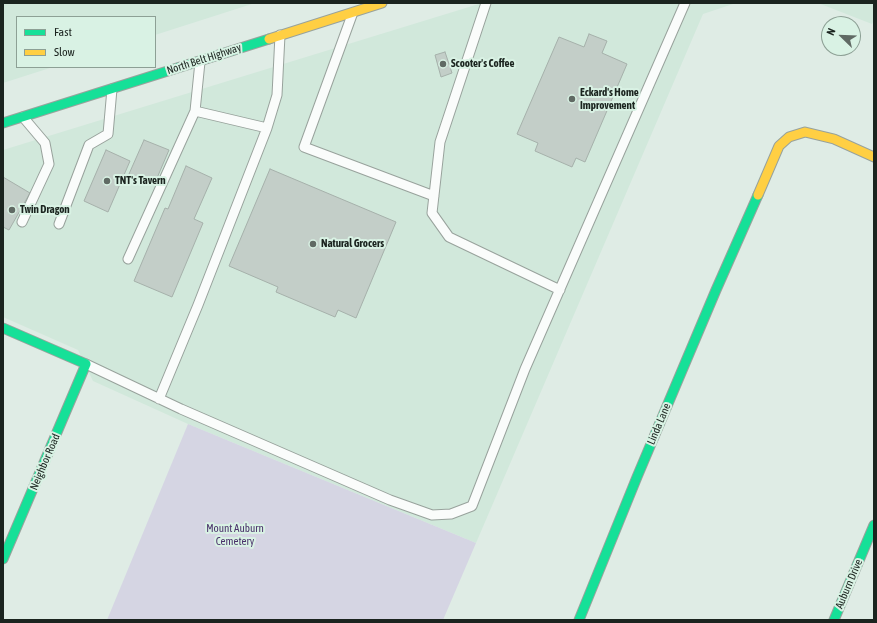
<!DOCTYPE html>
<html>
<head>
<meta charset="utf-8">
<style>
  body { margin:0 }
  #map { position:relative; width:877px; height:623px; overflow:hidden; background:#dfece5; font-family:"Asap Condensed",sans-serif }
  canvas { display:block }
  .frame { position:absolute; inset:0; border:4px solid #1b241f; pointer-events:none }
  .legend { position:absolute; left:16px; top:16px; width:140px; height:52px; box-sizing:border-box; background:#d9f2e4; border:1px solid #8da095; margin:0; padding:5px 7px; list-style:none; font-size:12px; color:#1b241f }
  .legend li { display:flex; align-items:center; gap:8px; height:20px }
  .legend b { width:20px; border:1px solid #8da095 }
  .north { position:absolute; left:821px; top:16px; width:40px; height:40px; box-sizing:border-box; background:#d9f2e4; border:1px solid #8da095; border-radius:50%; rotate:293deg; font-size:11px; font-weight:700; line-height:16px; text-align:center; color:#1b241f }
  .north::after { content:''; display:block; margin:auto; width:14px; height:18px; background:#606a64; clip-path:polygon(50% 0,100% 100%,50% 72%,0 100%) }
</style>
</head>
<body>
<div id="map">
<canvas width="877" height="623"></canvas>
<div class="frame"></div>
<ul class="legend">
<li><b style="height:5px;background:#16e098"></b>Fast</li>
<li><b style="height:5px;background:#ffcf43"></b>Slow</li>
</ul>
<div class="north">N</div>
</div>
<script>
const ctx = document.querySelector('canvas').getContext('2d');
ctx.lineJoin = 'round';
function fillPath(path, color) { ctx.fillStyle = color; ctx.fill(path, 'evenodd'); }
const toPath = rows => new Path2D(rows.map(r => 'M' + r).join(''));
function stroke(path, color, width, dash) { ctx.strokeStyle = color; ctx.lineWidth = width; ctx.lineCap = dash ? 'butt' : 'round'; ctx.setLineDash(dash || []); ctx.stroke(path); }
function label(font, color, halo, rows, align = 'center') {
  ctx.font = font + ' "Asap Condensed",sans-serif'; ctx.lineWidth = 4; ctx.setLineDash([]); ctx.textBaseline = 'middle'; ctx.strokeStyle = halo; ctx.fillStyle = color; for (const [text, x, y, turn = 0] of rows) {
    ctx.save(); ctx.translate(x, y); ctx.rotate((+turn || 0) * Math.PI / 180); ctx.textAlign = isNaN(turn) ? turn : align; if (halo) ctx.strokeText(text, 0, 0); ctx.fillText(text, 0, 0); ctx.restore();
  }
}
fillPath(toPath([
  [3,3,255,3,155,35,155,17,17,17,17,67,53,67,3,83],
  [482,3,736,3,703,14,476,543,188,424,93,381,78,350,3,317,3,150],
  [818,3,874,3,874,20,872,24]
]), '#d1e8db');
fillPath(toPath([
  [188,424,476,543,443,620,107,620]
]), '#d5d5e3');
const building = toPath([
  [589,34,607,41,602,53,627,64,585,162,576,158,572,167,535,151,538,143,517,134,559,37,584,47,589,34],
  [445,52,452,73,441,77,435,55,445,52],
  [144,140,169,150,154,185,129,174,144,140],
  [106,150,130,161,108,212,84,201,106,150],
  [186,166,212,178,194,219,203,223,172,297,134,281,165,208,168,209,186,166],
  [270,169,396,222,356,318,338,310,335,317,276,292,278,287,229,266,270,169],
  [3,177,30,193,9,230,3,227,3,177]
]);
fillPath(building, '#c3cec8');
stroke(building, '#a6b1ab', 1);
const lane = toPath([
  [486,3,440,142,432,213,449,237,560,290],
  [352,15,304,147,434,196],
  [200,62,195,111,267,128,277,95,280,35],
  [22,222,49,164,45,143,23,117],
  [59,224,89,145,108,134,112,89],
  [128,259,195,111],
  [86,364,181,409,390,500,432,515,451,514,472,506,525,369,685,3],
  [159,399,198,305,267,128]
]);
const fast = toPath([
  [3,123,269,39],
  [3,328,86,364,3,559],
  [579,620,637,477,716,290,758,195],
  [834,620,874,525]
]);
const slow = toPath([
  [269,39,382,3],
  [758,195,779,146,789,137,805,132,834,139,874,157]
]);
stroke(lane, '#98a29c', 11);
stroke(fast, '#98a29c', 11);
stroke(slow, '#98a29c', 11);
stroke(lane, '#fafcfb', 9);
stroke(fast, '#16e098', 9);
stroke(slow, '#ffcf43', 9);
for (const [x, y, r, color] of [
  [443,64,4,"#606a64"],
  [572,99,4,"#606a64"],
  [107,181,4,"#606a64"],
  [12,210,4,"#606a64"],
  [313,244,4,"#606a64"]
]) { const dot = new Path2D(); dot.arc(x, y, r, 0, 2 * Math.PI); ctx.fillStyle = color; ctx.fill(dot); stroke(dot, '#d9f2e4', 1.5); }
label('11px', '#1b241f', '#d9f2e4', [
  ["North Belt Highway",204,59,-18],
  ["Linda Lane",659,424,-67],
  ["Neighbor Road",45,462,-67],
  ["Auburn Drive",849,584,-67]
]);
label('bold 11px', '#1b241f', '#d9f2e4', [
  ["Scooter's Coffee",451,64],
  ["Eckard's Home",580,93],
  ["Improvement",580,106],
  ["TNT's Tavern",115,181],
  ["Twin Dragon",20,210],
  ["Natural Grocers",321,244]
], 'left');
label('11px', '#49306a', '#d9f2e4', [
  ["Mount Auburn",235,529],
  ["Cemetery",235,542]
]);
</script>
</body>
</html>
